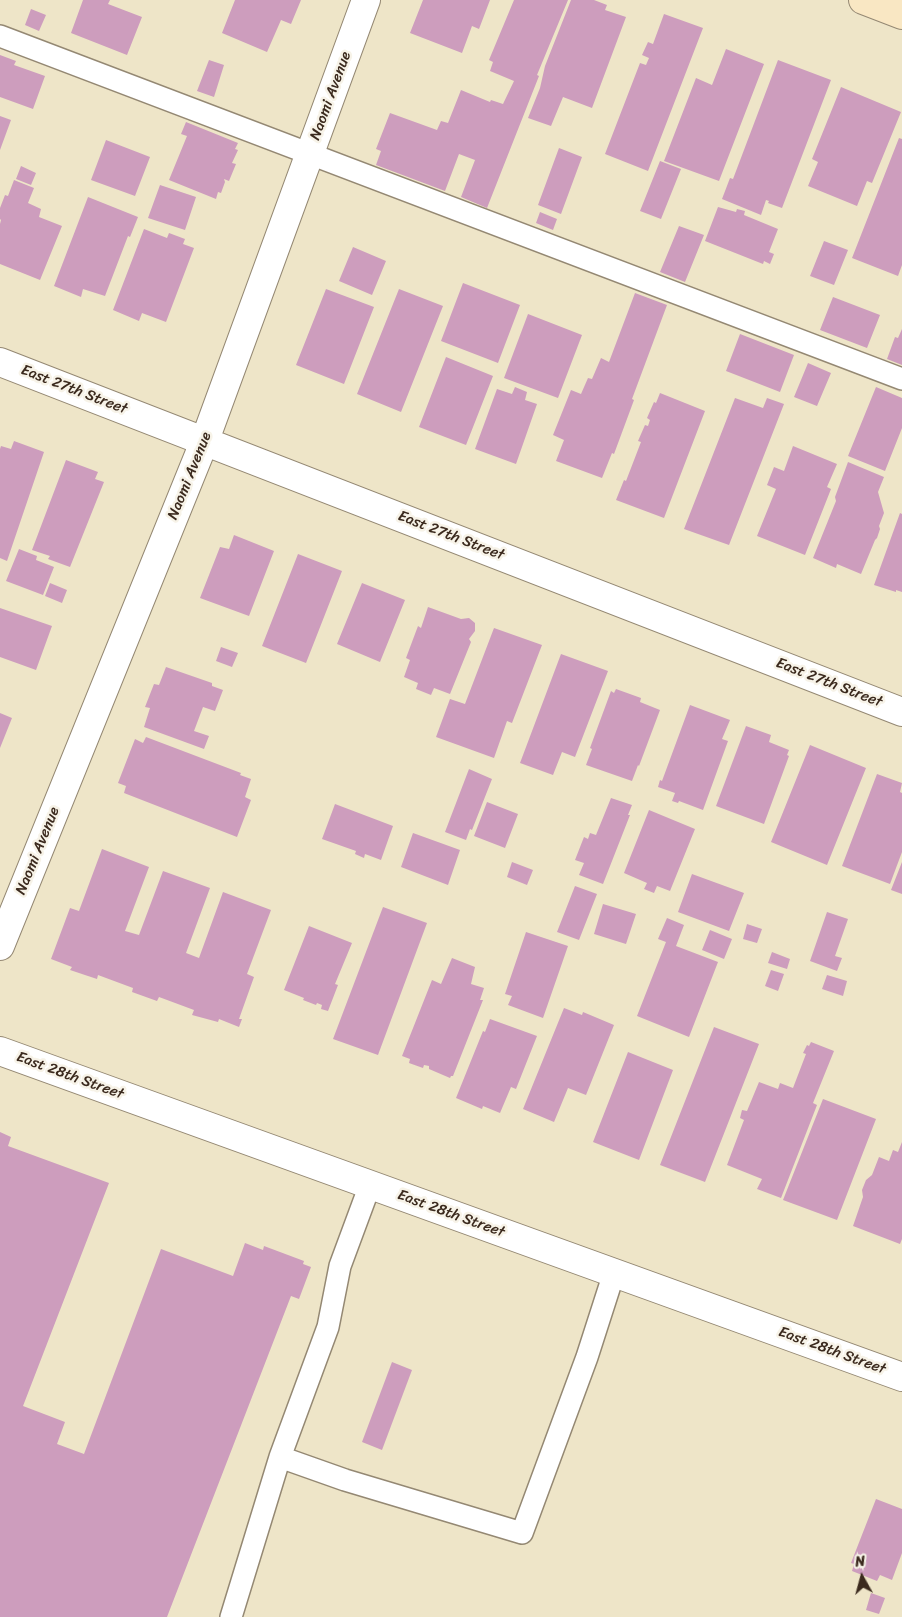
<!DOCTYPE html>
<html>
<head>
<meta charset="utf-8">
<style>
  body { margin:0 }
  #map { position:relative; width:902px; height:1617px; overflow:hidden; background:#eee5c8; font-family:Sriracha,sans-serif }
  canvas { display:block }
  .north { position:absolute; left:837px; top:1552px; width:50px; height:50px; -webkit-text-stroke:4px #f7f3e8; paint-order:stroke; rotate:353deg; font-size:14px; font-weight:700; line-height:20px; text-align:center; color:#3b2a1e }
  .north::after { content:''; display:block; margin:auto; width:18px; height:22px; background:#3b2a1e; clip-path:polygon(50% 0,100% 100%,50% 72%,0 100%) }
</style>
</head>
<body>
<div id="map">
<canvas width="902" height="1617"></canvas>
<div class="north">N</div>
</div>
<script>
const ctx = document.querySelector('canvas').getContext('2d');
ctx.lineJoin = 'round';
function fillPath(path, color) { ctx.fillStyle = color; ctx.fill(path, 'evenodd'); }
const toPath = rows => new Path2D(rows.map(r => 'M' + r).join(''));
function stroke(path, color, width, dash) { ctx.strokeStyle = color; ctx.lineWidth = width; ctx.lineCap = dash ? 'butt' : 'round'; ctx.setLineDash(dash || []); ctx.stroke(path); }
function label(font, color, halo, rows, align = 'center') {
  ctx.font = font + ' Sriracha,sans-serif'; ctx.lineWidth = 5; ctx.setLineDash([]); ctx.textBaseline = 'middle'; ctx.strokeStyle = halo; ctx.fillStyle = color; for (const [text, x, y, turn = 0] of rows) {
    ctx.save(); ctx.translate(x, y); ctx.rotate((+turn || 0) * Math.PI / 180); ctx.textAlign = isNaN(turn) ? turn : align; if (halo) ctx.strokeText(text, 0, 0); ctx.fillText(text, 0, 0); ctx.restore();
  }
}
fillPath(toPath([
  [83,0,110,0,108,4,142,17,127,55,71,33],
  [235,0,301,0,291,24,281,20,267,52,222,33],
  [423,0,490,0,479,29,472,26,462,53,410,33],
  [514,0,568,0,537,75,539,76,487,208,461,197,475,160,459,154,445,191,376,165,381,151,376,149,390,113,437,130,441,121,448,123,461,90,490,102,491,100,503,104,514,81,490,71,493,62,489,60],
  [571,0,594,0,607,5,605,10,626,17,592,108,563,97,551,126,528,118,540,88,545,66],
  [31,9,46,15,39,31,25,25],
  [664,14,703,28,648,171,605,154,640,63,646,65,649,58,642,55,648,42,653,44],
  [726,49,764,64,719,181,664,161,696,78,712,85],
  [0,55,16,61,14,65,45,76,33,109,0,97],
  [209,60,224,65,214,97,197,91],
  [778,60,831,80,782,208,768,203,769,201,766,200,761,215,722,199,730,178,733,179],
  [841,87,901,112,872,183,867,181,857,206,808,186,818,162,812,159],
  [0,116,11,120,0,150],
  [186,122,238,143,235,149,238,150,232,163,236,164,229,181,224,179,225,182,221,193,218,192,216,199,169,180,187,136,181,134],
  [899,138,902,139,902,265,898,276,852,258],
  [106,140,150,157,135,196,91,180],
  [559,148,582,157,561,214,538,205],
  [660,161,681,169,661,219,640,211],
  [21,166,36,173,31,185,16,179],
  [14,180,34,188,28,203,41,209,39,217,62,226,40,280,0,264,0,224,1,220,0,219,0,208,5,195,8,196],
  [160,185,196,197,185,230,148,218],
  [88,197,138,217,130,237,128,236,105,296,83,289,81,297,54,286],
  [718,207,736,212,737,209,745,211,744,215,778,229,769,252,774,254,770,264,764,261,763,264,705,241],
  [540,212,557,219,553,230,536,223],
  [679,226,704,235,685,282,660,272],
  [144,229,167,238,169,233,185,239,183,244,194,248,166,322,142,313,139,321,113,310],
  [824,241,848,250,834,285,810,276],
  [353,247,386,261,372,295,339,281],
  [463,283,520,305,498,363,441,341],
  [326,289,374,307,344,384,296,365],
  [399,289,443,306,401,412,357,394],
  [635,293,667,305,632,399,634,400,614,454,612,453,602,478,556,461,564,440,553,435,571,390,581,394,588,378,592,379,601,358,609,362],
  [833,297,880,315,867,348,820,330],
  [528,314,582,335,558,398,504,378],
  [902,329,902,365,887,359,895,337,898,338],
  [740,334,794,355,780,392,726,371],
  [446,357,493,376,466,445,419,427],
  [808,363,831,373,817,406,794,397],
  [515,387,527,392,525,400,537,404,516,464,475,449,497,389,512,394],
  [876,387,902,398,902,428,885,471,848,456],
  [660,393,705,411,664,518,616,500,624,480,626,481,641,442,638,441,645,425,648,426,650,420,647,418,654,402,656,403],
  [735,398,763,408,767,398,784,404,729,545,684,529],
  [14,441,44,452,7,561,0,558,0,449,1,446,11,449],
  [793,446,837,464,827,487,831,489,805,555,757,536,776,489,767,485,774,467,784,471],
  [66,460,98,472,95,479,104,482,70,567,48,559,50,556,32,550],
  [848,462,884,477,878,492,884,513,879,526,880,529,877,538,875,540,861,574,837,564,836,568,813,558,836,501,835,497],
  [900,513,902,514,902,592,896,590,896,592,874,585],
  [234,535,274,551,249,616,200,598,220,547,229,549],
  [19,549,37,556,36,560,54,567,43,595,6,581],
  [298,554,342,571,306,663,262,646],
  [50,583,67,590,62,603,45,596],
  [362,583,405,600,380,662,337,644],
  [428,607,461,619,469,618,475,623,475,631,469,639,471,642,450,694,434,688,431,695,416,689,418,683,404,677,410,660,406,658,418,626,421,628],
  [0,608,52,626,36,670,0,657],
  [494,628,542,645,512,723,507,721,494,758,436,737,450,699,465,704],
  [221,647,238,653,232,667,216,661],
  [561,654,608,671,575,757,562,752,553,775,520,763],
  [166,667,212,683,212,686,223,690,215,711,203,707,194,731,209,736,204,749,144,727,150,708,145,707,154,684,159,685],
  [616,689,641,698,640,702,660,710,639,766,638,765,632,781,586,765,592,749,590,748,611,691,614,693],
  [690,705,730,720,722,739,728,741,703,810,679,801,678,803,672,801,675,793,658,787,660,780,662,781],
  [0,713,12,718,0,748],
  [746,726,771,735,769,742,789,750,787,755,789,756,764,824,716,806],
  [146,737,241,773,240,775,251,779,245,797,251,800,237,837,124,793,126,786,118,783,135,739,143,743],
  [810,745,866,768,827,865,771,842],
  [469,769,492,779,472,830,470,829,466,840,445,832],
  [877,774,902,783,900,792,902,793,902,852,890,884,842,866],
  [611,798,632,805,628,815,630,815,603,884,579,875,584,863,575,860,584,837,588,839,590,833,596,835],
  [487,802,518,814,505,848,474,836],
  [335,804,393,826,381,860,365,854,364,858,355,854,356,851,322,839],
  [649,810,695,829,670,891,657,886,654,893,644,889,647,883,624,873],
  [413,833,460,850,448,885,401,867],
  [102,849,149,867,125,931,139,935,163,871,210,888,186,953,199,958,223,892,271,910,247,974,254,977,239,1019,242,1019,239,1027,219,1019,218,1022,192,1015,194,1010,159,997,157,1001,132,992,133,988,98,975,97,979,70,970,72,967,51,959,70,908,79,911],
  [512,862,533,870,527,885,507,877],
  [902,862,902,894,891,890],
  [692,874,744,893,729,931,678,912],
  [575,886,597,894,579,940,557,932],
  [603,904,636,914,626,944,594,934],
  [383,907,427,923,378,1055,333,1039],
  [827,912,848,919,835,956,842,958,837,971,810,961],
  [667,918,684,925,676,946,718,962,689,1037,637,1016,666,942,658,939],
  [747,924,762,929,757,943,743,939],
  [309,926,352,943,335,984,338,985,328,1011,321,1009,322,1005,317,1003,316,1005,303,1000,304,998,284,990],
  [710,930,732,939,724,959,702,950],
  [526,932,568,946,543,1018,508,1005,512,996,505,994],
  [772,952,790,959,787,969,768,963],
  [452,958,475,967,471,984,484,988,480,1000,483,1000,453,1076,451,1076,450,1078,429,1069,429,1066,424,1065,423,1068,409,1063,410,1059,402,1056,432,980,441,984],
  [771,970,784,974,778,991,765,986],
  [827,975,847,981,843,996,822,989],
  [564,1008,582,1015,583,1012,614,1025,586,1095,568,1088,554,1122,523,1109],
  [490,1019,537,1036,516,1089,511,1087,500,1113,483,1106,482,1109,456,1098,483,1031,485,1032],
  [714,1027,759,1044,705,1182,660,1165],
  [811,1042,834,1051,813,1103,817,1105,781,1198,757,1189,762,1179,727,1165,744,1120,740,1118,742,1110,747,1111,759,1082,778,1089,780,1083,793,1088,806,1054,803,1053,807,1045,809,1046],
  [628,1052,673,1070,639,1160,593,1142],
  [823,1099,876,1119,837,1220,783,1200],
  [0,1132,11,1137,8,1146,109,1183,23,1406,65,1422,57,1444,84,1454,161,1249,233,1276,245,1243,263,1250,264,1246,304,1261,303,1264,311,1267,299,1299,291,1296,167,1617,0,1617],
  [902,1142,902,1239,900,1244,853,1226,863,1197,862,1190,866,1180,872,1175,879,1157,889,1161,893,1150,898,1152],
  [392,1362,412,1370,382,1450,362,1442],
  [876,1499,902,1509,902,1553,892,1580,880,1575,877,1581,852,1571,854,1564,851,1563],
  [871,1593,885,1598,879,1614,866,1610]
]), '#cd9dbd');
const lane = toPath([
  [0,36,902,379],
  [370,1185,340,1266,328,1327,280,1457,345,1480,522,1533,587,1357,614,1273],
  [231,1617,280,1457]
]);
const street = toPath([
  [0,362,902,712],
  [0,946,205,440,366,0],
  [0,1051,902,1377]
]);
const secondary = toPath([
  [863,0,902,15]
]);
stroke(lane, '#948873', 24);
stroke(street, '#948873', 30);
stroke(secondary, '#948873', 30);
stroke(lane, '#fff', 21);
stroke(street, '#fff', 28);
stroke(secondary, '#f9e7c3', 28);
label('15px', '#3b2a1e', '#f7f3e8', [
  ["Naomi Avenue",331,96,-70],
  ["East 27th Street",74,390,21],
  ["Naomi Avenue",190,476,-68],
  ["East 27th Street",451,536,21],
  ["East 27th Street",829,683,21],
  ["Naomi Avenue",38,851,-68],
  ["East 28th Street",70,1076,20],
  ["East 28th Street",451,1214,20],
  ["East 28th Street",832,1351,20]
]);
</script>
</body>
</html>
